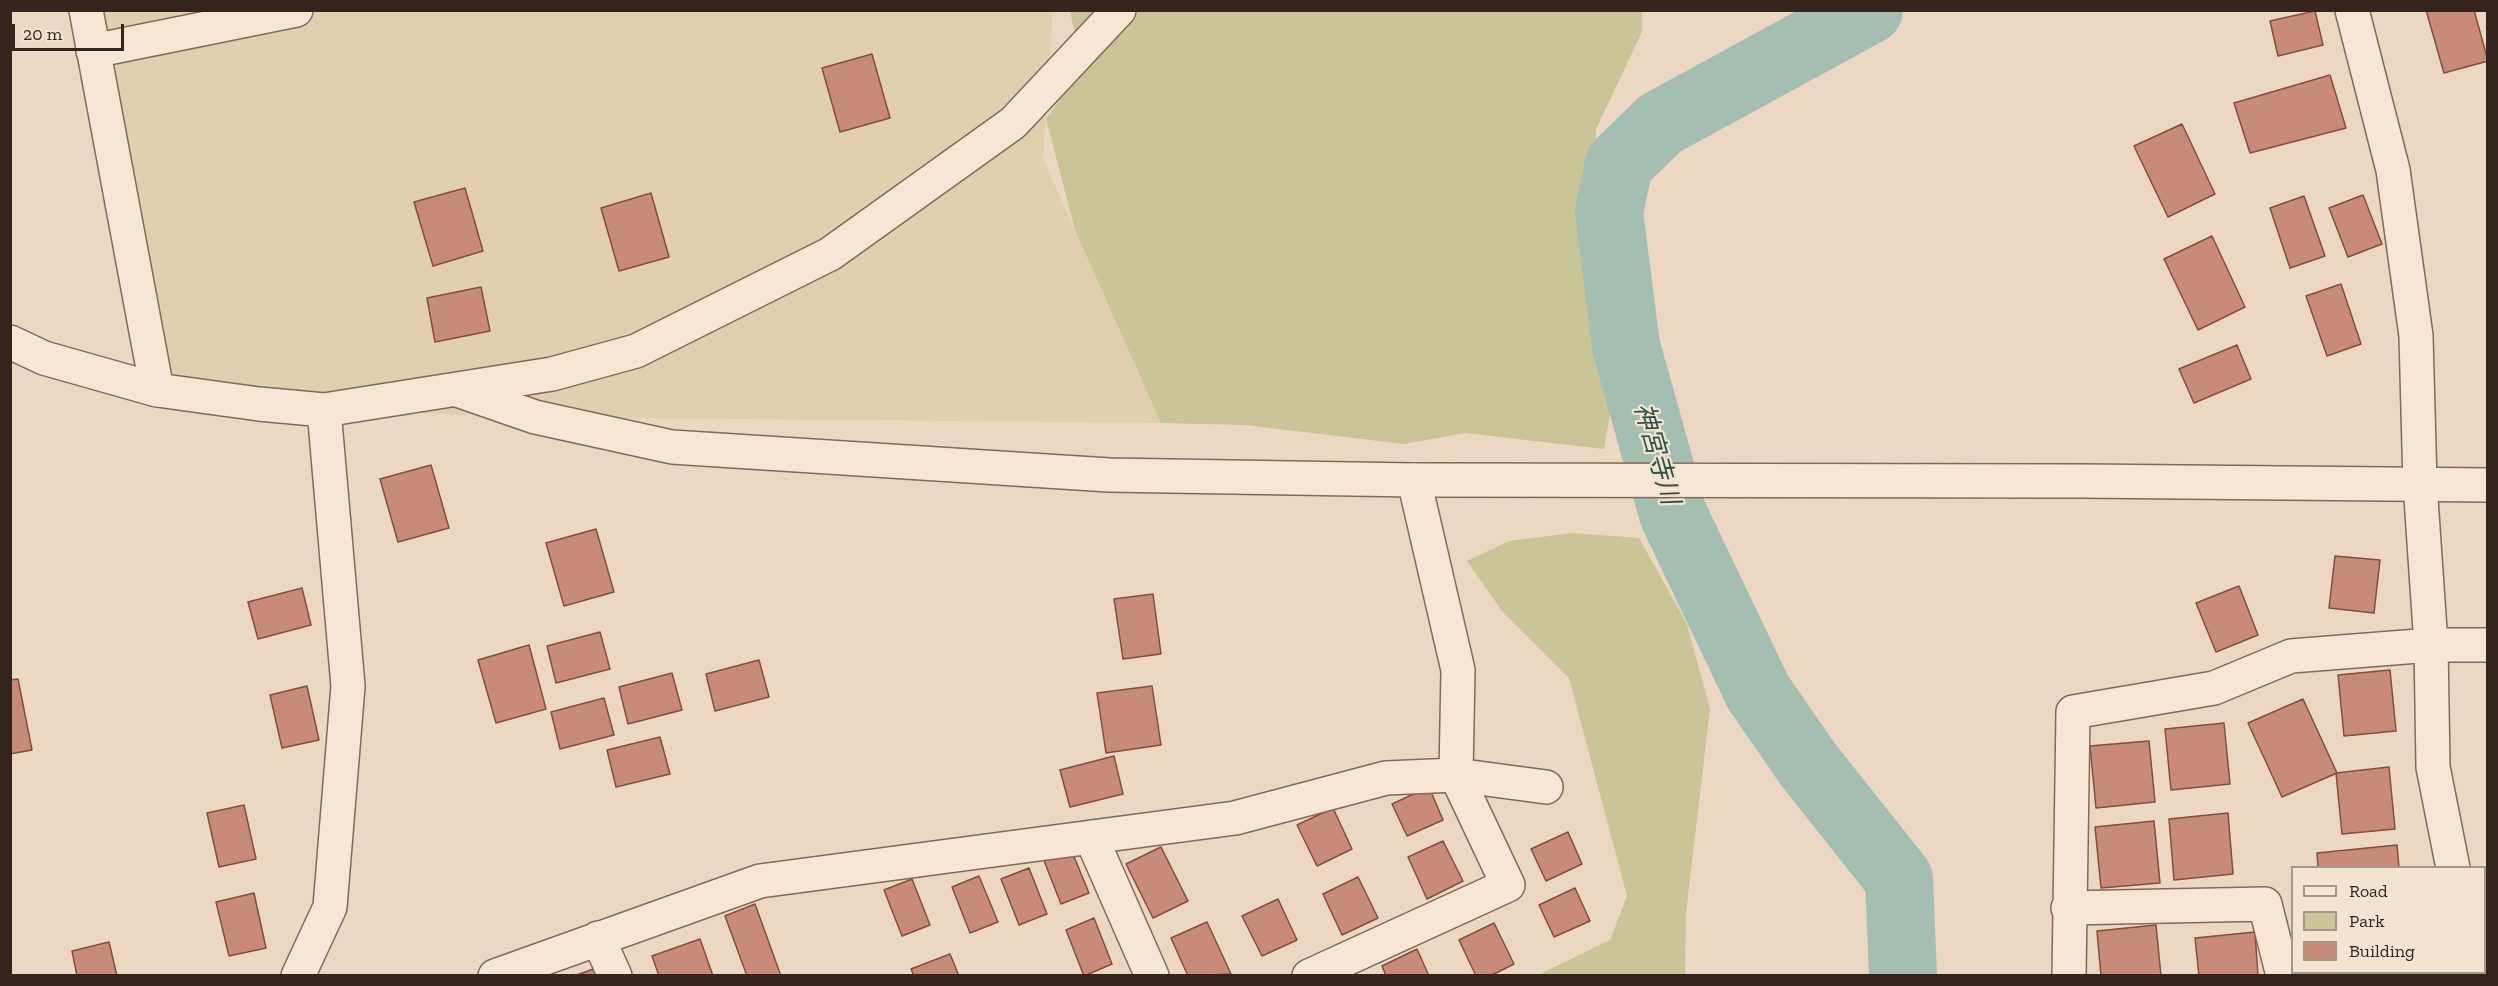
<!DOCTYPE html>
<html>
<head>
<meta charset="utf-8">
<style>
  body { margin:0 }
  #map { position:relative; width:2498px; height:986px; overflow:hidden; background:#ecd7c2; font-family:"Zilla Slab",serif }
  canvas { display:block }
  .frame { position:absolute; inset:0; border:12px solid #35241e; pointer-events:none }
  .legend { position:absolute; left:2291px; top:866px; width:195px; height:108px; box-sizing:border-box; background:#f4e3d1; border:2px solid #a89789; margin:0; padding:8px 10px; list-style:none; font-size:18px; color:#35241e }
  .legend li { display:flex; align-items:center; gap:12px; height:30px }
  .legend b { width:30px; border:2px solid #a89789 }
  .scale { position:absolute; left:12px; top:24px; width:112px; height:27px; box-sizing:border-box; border:3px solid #35241e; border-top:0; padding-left:8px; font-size:18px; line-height:21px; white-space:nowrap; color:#35241e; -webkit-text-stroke:4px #f4e3d1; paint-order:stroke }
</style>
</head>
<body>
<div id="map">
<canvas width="2498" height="986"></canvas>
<div class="frame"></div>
<ul class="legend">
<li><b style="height:8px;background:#f7e6d5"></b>Road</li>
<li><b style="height:16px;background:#c9c597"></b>Park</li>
<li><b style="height:16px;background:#c88a79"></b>Building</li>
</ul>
<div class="scale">20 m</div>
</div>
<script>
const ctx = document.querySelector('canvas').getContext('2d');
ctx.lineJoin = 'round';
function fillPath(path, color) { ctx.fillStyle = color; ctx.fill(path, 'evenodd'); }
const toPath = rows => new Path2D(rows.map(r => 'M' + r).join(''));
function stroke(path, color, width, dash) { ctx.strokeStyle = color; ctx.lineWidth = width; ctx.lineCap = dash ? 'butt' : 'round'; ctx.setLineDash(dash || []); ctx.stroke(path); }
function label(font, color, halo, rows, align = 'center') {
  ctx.font = font + ' "Zilla Slab","Noto Sans JP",serif'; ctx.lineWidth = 4.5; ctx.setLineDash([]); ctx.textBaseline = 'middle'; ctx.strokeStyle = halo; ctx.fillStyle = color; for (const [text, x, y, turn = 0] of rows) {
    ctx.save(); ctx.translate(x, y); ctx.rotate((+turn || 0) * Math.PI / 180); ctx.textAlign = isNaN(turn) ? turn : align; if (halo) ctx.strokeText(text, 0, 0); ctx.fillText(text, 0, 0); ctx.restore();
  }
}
fillPath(toPath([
  [86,11,1053,11,1043,159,1161,423,535,417,324,410,157,390]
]), '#e1cfb0');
fillPath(toPath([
  [1070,11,1642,11,1642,32,1596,129,1595,245,1624,329,1604,449,1465,433,1404,444,1245,425,1161,423,1075,230,1046,119,1082,68],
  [1573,533,1639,538,1687,624,1710,709,1686,913,1685,975,1538,975,1610,940,1627,896,1569,678,1502,611,1467,561,1509,541]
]), '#c9c597');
stroke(toPath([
  [1869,10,1660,124,1619,164,1609,212,1626,346,1673,514,1758,692,1807,763,1899,879,1903,976]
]), '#a4bfb2', 68);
const building = toPath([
  [2426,10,2474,10,2488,61,2444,73,2426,10],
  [2315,11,2323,45,2278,56,2270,21,2315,11],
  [872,54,890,118,840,132,822,68,872,54],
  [2330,75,2346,128,2250,153,2234,103,2330,75],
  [2182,124,2215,194,2168,217,2134,146,2182,124],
  [465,188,483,251,433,266,414,202,465,188],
  [651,193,669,257,619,271,601,208,651,193],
  [2363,195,2382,244,2348,257,2329,208,2363,195],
  [2304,196,2325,256,2290,268,2270,208,2304,196],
  [2212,236,2245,307,2198,330,2164,259,2212,236],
  [2341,284,2361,344,2327,356,2306,296,2341,284],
  [481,287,490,331,435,342,427,298,481,287],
  [2237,345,2251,379,2194,403,2179,369,2237,345],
  [431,465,449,528,398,542,380,479,431,465],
  [596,529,614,592,564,606,546,543,596,529],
  [2335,556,2380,560,2374,613,2329,608,2335,556],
  [2239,586,2258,635,2216,652,2196,603,2239,586],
  [302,588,311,625,258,639,248,602,302,588],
  [1153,594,1161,654,1123,659,1114,599,1153,594],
  [600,632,610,669,556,683,547,646,600,632],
  [529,645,546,709,496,723,478,660,529,645],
  [759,660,769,697,715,711,706,674,759,660],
  [2390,670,2396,731,2344,736,2338,675,2390,670],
  [672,673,682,710,628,724,619,687,672,673],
  [18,679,32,750,10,754,10,680,18,679],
  [307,686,319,740,282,748,270,695,307,686],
  [1152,686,1161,745,1106,753,1097,693,1152,686],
  [604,698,614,735,560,749,551,712,604,698],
  [2303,699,2337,773,2282,797,2248,723,2303,699],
  [2224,723,2230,784,2171,790,2165,729,2224,723],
  [660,737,670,774,616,787,607,750,660,737],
  [2149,741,2155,802,2096,808,2090,746,2149,741],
  [1114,756,1123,794,1070,807,1060,770,1114,756],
  [2389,767,2395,829,2342,834,2336,773,2389,767],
  [1429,787,1443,820,1407,836,1392,804,1429,787],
  [244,805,256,859,219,867,207,813,244,805],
  [1333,808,1352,849,1317,866,1297,825,1333,808],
  [2228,813,2233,874,2174,880,2169,819,2228,813],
  [2154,821,2160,883,2101,888,2095,827,2154,821],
  [1568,832,1582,864,1546,881,1531,849,1568,832],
  [1443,841,1463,881,1427,899,1408,857,1443,841],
  [2397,845,2399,868,2318,868,2317,853,2397,845],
  [1070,847,1089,893,1061,904,1043,858,1070,847],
  [1161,847,1188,901,1153,918,1126,864,1161,847],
  [1029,868,1047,914,1019,925,1001,879,1029,868],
  [979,876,998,922,970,933,952,887,979,876],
  [1358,877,1378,918,1342,935,1323,894,1358,877],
  [912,879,930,925,902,936,884,890,912,879],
  [1575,888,1590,921,1554,937,1539,905,1575,888],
  [254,893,266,948,229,956,216,902,254,893],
  [1278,899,1297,940,1262,956,1242,916,1278,899],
  [755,904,781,976,747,976,725,916,755,904],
  [1094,918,1112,964,1084,976,1066,930,1094,918],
  [1207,922,1231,974,1188,976,1171,938,1207,922],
  [1494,923,1514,964,1490,976,1476,976,1459,940,1494,923],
  [2156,925,2161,976,2101,976,2097,931,2156,925],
  [2255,932,2258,976,2199,976,2195,938,2255,932],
  [700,939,713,976,659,976,652,956,700,939],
  [109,942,117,976,77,976,72,951,109,942],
  [1417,949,1429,976,1386,976,1382,966,1417,949],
  [950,954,959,976,914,976,911,969,950,954],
  [596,968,599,976,574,976,596,968],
  [2323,972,2375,972,2375,976,2324,976,2323,972]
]);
fillPath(building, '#c88a79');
stroke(building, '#834e41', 1.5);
const minor = toPath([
  [86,10,157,390],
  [2352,10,2393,170,2416,336,2420,484,2431,645,2433,767,2453,868],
  [93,51,296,10],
  [10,342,44,358,157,390,259,404,324,410,552,374,636,351,830,254,1013,123,1119,10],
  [1091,837,1152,976],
  [2068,908,2265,904,2283,976],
  [598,938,615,976],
  [2484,959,2488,966],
  [298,976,330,907,348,686,324,410],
  [495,976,760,881,1235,818,1386,778,1456,775,1546,787],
  [1309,976,1508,885,1456,775,1458,670,1414,480],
  [2069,976,2073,712,2214,688,2291,656,2431,645,2488,645]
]);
const tertiary = toPath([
  [460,391,535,417,672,447,1109,475,1414,480,2082,481,2488,485]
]);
stroke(minor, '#85685a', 36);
stroke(tertiary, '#85685a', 36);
stroke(minor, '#f7e6d5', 33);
stroke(tertiary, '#f7e6d5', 33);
label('italic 26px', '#2e544a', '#f4e3d1', [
  ["神宮寺川",1656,454,74]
]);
</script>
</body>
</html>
